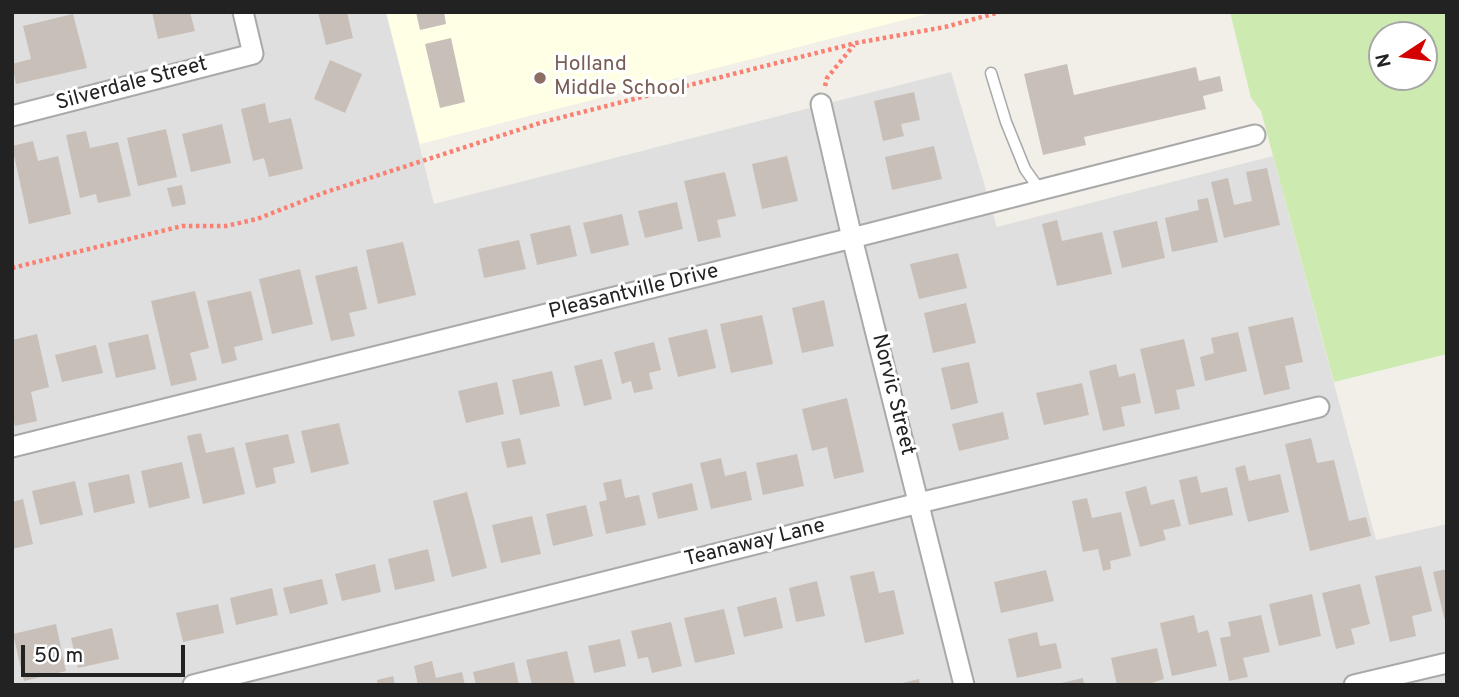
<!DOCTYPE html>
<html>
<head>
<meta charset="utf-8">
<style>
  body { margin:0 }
  #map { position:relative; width:1459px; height:697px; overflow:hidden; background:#f2efe9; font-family:Overpass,sans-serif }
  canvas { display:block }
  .frame { position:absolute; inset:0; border:14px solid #222; pointer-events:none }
  .north { position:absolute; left:1368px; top:21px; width:70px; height:70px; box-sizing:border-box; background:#fff; border:2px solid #a7a7a7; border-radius:50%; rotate:257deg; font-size:19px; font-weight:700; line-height:28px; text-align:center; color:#222 }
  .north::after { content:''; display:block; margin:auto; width:24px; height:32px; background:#d40000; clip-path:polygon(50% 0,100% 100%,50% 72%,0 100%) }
  .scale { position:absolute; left:21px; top:645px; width:164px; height:32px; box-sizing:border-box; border:4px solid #222; border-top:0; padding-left:9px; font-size:21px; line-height:24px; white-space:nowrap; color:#222; -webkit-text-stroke:5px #fff; paint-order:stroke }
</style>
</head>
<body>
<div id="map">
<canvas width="1459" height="697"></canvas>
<div class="frame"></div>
<div class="north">N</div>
<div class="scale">50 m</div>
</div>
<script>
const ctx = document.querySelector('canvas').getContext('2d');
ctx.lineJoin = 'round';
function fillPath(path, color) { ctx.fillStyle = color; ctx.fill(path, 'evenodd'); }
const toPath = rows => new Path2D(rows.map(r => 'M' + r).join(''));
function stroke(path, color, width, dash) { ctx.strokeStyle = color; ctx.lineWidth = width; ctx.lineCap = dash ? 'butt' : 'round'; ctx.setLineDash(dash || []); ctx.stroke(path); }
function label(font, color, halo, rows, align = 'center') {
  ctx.font = font + ' Overpass,sans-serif'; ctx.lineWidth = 6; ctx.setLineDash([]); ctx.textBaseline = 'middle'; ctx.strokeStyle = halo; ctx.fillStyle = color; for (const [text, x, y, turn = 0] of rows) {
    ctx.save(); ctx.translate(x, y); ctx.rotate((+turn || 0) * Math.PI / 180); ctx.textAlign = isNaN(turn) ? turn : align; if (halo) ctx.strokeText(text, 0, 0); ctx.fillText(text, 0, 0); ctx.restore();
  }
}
fillPath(toPath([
  [12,12,386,12,434,204,951,72,997,227,1273,156,1376,540,1447,524,1447,685,12,685]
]), '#e0dfdf');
fillPath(toPath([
  [386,12,935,12,420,144]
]), '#ffffe5');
fillPath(toPath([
  [1230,12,1447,12,1447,354,1334,382,1261,111,1251,98],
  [1382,35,1424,35,1424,77,1382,77]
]), '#cdebb0');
fillPath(toPath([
  [152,12,190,12,195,31,158,39],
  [318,12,347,12,353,38,326,45],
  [416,12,444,12,446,24,420,30],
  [73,14,87,68,16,84,12,64,31,59,23,26],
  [451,38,465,102,440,108,425,44],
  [330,60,362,74,345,113,314,99],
  [1067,64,1074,95,1196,67,1199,81,1220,76,1223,91,1203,96,1206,109,1084,137,1086,145,1043,155,1024,74],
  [914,92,920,120,901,124,904,136,883,141,874,101],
  [265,103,269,123,291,118,303,169,269,177,264,158,253,161,241,109],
  [222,124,231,163,191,172,182,134],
  [166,129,177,177,138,186,127,138],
  [86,131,90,148,118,142,131,196,98,203,96,194,80,198,66,135],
  [33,141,38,161,58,156,71,214,29,224,12,146],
  [934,146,942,179,892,190,885,157],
  [787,156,798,201,762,209,752,164],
  [1267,168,1280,225,1224,238,1211,182,1228,178,1234,205,1252,201,1246,172],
  [725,172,736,216,717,220,721,237,698,242,684,181],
  [182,185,186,204,172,207,167,188],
  [1208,198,1218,242,1172,252,1165,218,1199,210,1197,200],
  [677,202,683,229,645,238,638,211],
  [622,214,629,245,591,254,583,223],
  [1057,220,1062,241,1102,232,1112,274,1057,286,1042,224],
  [1157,221,1165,258,1122,268,1113,231],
  [570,225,577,256,537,265,530,234],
  [519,240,526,269,484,278,478,249],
  [403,242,416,295,378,304,366,250],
  [958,253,967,288,919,299,910,264],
  [357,266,367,309,349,313,355,336,331,341,315,276],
  [300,269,313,324,272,334,259,279],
  [195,291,209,348,190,353,197,380,171,386,151,301],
  [251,291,263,340,234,347,237,360,222,364,207,301],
  [824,300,834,346,802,353,792,308],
  [966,303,976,343,933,353,924,313],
  [762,315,773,364,731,373,720,324],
  [1293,317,1303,362,1285,366,1290,389,1264,395,1248,327],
  [707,329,716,368,678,377,668,338],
  [1238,332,1247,371,1205,381,1200,357,1214,353,1211,338],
  [37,334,49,387,31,392,37,421,15,426,12,412,12,340],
  [148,334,156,369,116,378,108,343],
  [1184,339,1195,386,1176,390,1180,409,1155,414,1140,349],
  [654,342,661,370,649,373,653,389,634,393,631,381,622,384,614,352],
  [96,345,103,373,62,382,55,355],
  [602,359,612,399,584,406,574,366],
  [969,362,978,403,951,410,941,368],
  [1116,364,1119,377,1135,373,1141,403,1121,407,1125,426,1103,431,1089,371],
  [552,371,560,406,520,415,512,380],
  [497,382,504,414,466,423,458,391],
  [1082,383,1089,415,1044,425,1036,393],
  [847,398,864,472,834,479,827,447,812,451,802,409],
  [1003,412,1009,439,959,451,952,424],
  [339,423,349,464,311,473,301,431],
  [201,433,206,453,234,447,245,494,203,504,187,436],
  [288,434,295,463,273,468,276,483,256,488,245,443],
  [520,438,526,464,507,468,501,442],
  [1311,438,1317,463,1334,460,1349,521,1366,517,1371,536,1310,551,1285,444],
  [797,454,804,486,763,495,756,463],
  [721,458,725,476,746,471,752,500,711,509,700,463],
  [182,462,190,498,149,508,141,471],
  [1245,465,1249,481,1280,474,1289,512,1248,522,1235,468],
  [129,474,135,503,94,513,88,483],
  [1197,476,1201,493,1227,487,1233,515,1189,525,1179,480],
  [621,479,625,498,639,495,646,525,606,534,599,502,607,500,603,483],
  [75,481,83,515,40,525,32,491],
  [692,483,698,510,658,519,652,493],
  [1146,486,1151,505,1174,499,1181,526,1163,530,1166,540,1140,547,1125,492],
  [467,492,487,568,452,577,433,501],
  [1087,498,1092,518,1121,512,1131,556,1110,561,1111,569,1103,571,1098,549,1083,552,1072,501],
  [23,499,33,544,12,549,12,502],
  [586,505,593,536,553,546,546,514],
  [532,516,541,554,501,563,492,525],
  [428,549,435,581,395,590,388,559],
  [375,564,381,592,342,601,335,574],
  [1421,566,1432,611,1412,616,1416,636,1390,642,1375,576],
  [1447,569,1447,625,1446,625,1433,572],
  [1046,570,1054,601,1001,613,994,582],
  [874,571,879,593,894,590,904,634,865,643,850,576],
  [322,579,328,604,290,614,283,588],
  [817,581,825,616,796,622,789,588],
  [1360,584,1370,624,1351,629,1355,644,1336,649,1322,593],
  [272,588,278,615,236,625,230,598],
  [1312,594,1321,636,1279,646,1269,604],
  [776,597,783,628,744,637,737,607],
  [218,604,224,633,183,642,176,613],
  [724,609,735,654,695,663,684,618],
  [1194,615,1198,633,1208,630,1217,666,1172,676,1160,623],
  [1261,615,1270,652,1243,658,1248,677,1229,681,1220,638,1231,636,1228,622],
  [671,622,682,666,652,673,648,657,638,659,631,631],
  [56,624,66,671,24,681,13,634],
  [112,628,119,659,78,668,71,638],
  [1037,632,1040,646,1056,643,1062,668,1017,678,1008,639],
  [620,639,626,666,594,673,588,646],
  [1157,648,1164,679,1145,685,1117,685,1111,658],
  [567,651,575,685,532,685,526,660],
  [432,661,436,678,462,672,465,685,418,685,414,666],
  [514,662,519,685,476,685,473,672],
  [393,676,395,685,378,685,377,680],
  [1083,678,1084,685,1057,685,1057,684],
  [919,679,920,685,898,685,898,684]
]), '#c7bfb8');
const service = toPath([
  [991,73,1006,122,1025,169,1040,190]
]);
const minor = toPath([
  [821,104,852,238,964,685],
  [12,116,253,54,243,12],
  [12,447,852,238,1255,135],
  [193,685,919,503,1319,407],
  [1354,685,1447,663]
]);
stroke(service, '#a9a9a9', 13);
stroke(minor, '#a9a9a9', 23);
stroke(toPath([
  [825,86,827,78,854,45],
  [12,268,182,226,226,226,257,219,326,192,543,122,856,43,945,27,1000,12]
]), '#fa8072', 4.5, [3.5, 3.5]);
stroke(service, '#fff', 10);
stroke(minor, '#fff', 19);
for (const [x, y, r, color] of [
  [540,78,7,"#8d6e63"]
]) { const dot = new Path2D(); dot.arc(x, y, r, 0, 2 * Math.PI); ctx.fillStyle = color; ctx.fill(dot); stroke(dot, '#fff', 2.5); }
label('21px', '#785e54', '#fff', [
  ["Holland",554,66],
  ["Middle School",554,90]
], 'left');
label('21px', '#222', '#fff', [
  ["Silverdale Street",132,85,-15],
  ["Pleasantville Drive",634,293,-14],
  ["Norvic Street",892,395,76],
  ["Teanaway Lane",755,544,-14]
]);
</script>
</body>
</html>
